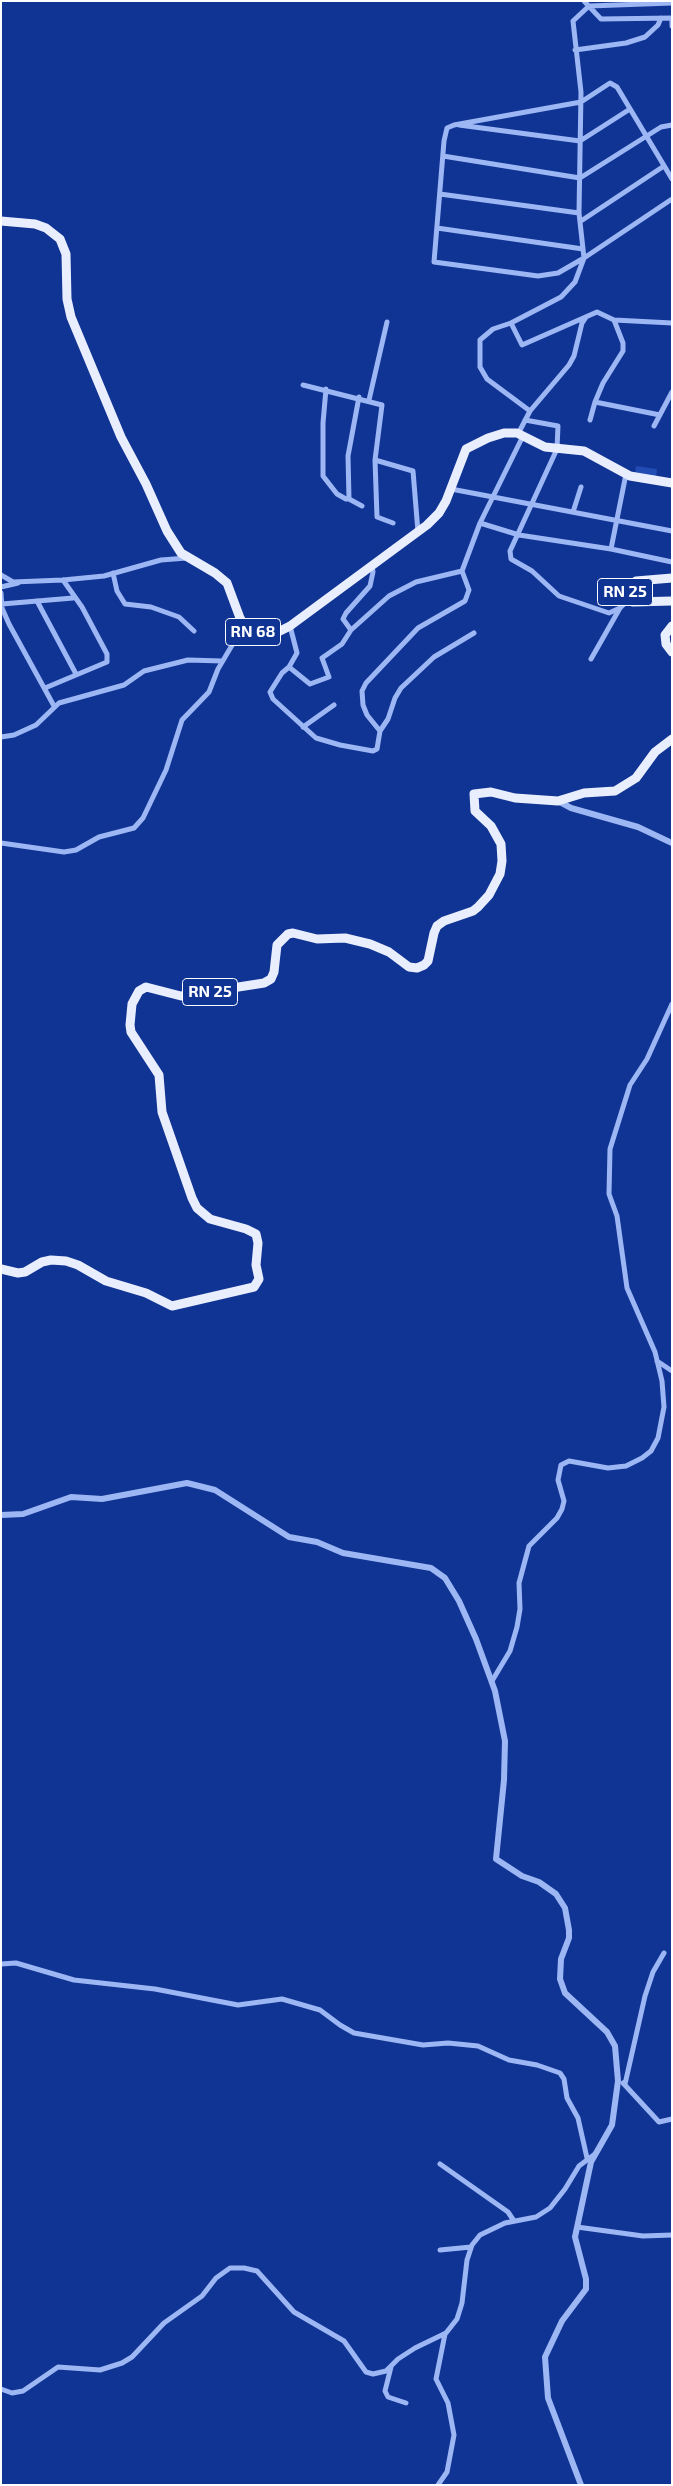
<!DOCTYPE html>
<html>
<head>
<meta charset="utf-8">
<style>
  body { margin:0 }
  #map { position:relative; width:673px; height:2486px; overflow:hidden; background:#103493; font-family:"Exo 2",sans-serif }
  canvas { display:block }
  .frame { position:absolute; inset:0; border:2px solid #fff; pointer-events:none }
</style>
</head>
<body>
<div id="map">
<canvas width="673" height="2486"></canvas>
<div class="frame"></div>
</div>
<script>
const ctx = document.querySelector('canvas').getContext('2d');
ctx.lineJoin = 'round';
function fillPath(path, color) { ctx.fillStyle = color; ctx.fill(path, 'evenodd'); }
const toPath = rows => new Path2D(rows.map(r => 'M' + r).join(''));
function stroke(path, color, width, dash) { ctx.strokeStyle = color; ctx.lineWidth = width; ctx.lineCap = dash ? 'butt' : 'round'; ctx.setLineDash(dash || []); ctx.stroke(path); }
function label(font, color, halo, rows, align = 'center') {
  ctx.font = font + ' "Exo 2",sans-serif'; ctx.lineWidth = 5; ctx.setLineDash([]); ctx.textBaseline = 'middle'; ctx.strokeStyle = halo; ctx.fillStyle = color; for (const [text, x, y, turn = 0] of rows) {
    ctx.save(); ctx.translate(x, y); ctx.rotate((+turn || 0) * Math.PI / 180); ctx.textAlign = isNaN(turn) ? turn : align; if (halo) ctx.strokeText(text, 0, 0); ctx.fillText(text, 0, 0); ctx.restore();
  }
}
fillPath(toPath([
  [636,466,657,469,656,478,635,475]
]), '#214cb3');
stroke(toPath([
  [584,1,601,19,672,18],
  [672,3,589,6,573,21,581,92,579,213,584,258,575,282,561,297,511,323,522,345,597,312,614,320,672,323],
  [672,21,672,26],
  [575,50,626,43,645,37,658,25,661,18],
  [459,125,580,141,630,109],
  [443,156,580,178,661,127,672,125],
  [672,179,617,87,610,83,581,102,454,125,447,128,444,141,434,262,538,276,558,273,584,258,672,199],
  [440,194,579,213],
  [581,221,664,166],
  [437,228,583,249],
  [614,320,623,343,623,351,603,383,595,402,660,415],
  [511,323,493,329,480,340,480,367,487,379,530,411],
  [303,385,382,405,375,460,413,471,418,532],
  [326,389,323,423,323,476,337,494,346,499,349,499,348,456,359,397],
  [369,400,387,322],
  [525,420,558,426,557,449,510,551,511,559,532,571,559,596,609,613,620,608,628,600],
  [590,420,595,402],
  [654,426,672,392],
  [518,434,530,411,569,365,574,356,582,323,586,317],
  [523,436,480,523,519,535,611,549,672,562],
  [375,460,377,517,393,523],
  [451,489,672,531],
  [349,499,362,506],
  [573,512,581,487],
  [611,549,626,474],
  [372,566,373,572,370,586,346,613,343,619,351,630,389,596,416,582,462,571,480,523],
  [113,573,117,591,125,604,151,607,179,617,194,631],
  [1,575,13,582,63,580,104,576,161,560,187,558],
  [1,587,18,583],
  [1,593,2,608,9,624,54,706],
  [37,601,76,674],
  [2,604,73,598],
  [290,626,297,653,289,667,310,684,329,677,322,658,342,644,351,630],
  [591,659,620,608],
  [289,667,282,673,270,692,273,699,316,738,340,745,373,751,377,749,380,731,367,715,363,705,362,691,366,683,418,628,465,601,469,590,462,571],
  [45,688,107,662,107,654,82,607,63,580],
  [303,727,334,705],
  [380,731,388,719,395,698,401,688,434,657,474,633],
  [1,737,14,735,36,725,59,703,124,685,144,671,188,660,222,661],
  [1,843,64,852,76,850,99,837,134,828,143,818,166,770,182,720,209,692,218,669,244,625],
  [657,1361,672,1371],
  [492,1681,510,1651,517,1627,520,1609,519,1583,529,1546,557,1518,562,1509,564,1501,558,1480,561,1465,569,1461,608,1468,626,1466,642,1458,651,1451,658,1438,664,1407,662,1381,655,1352,627,1288,617,1216,609,1194,610,1149,630,1085,647,1059,672,1004],
  [1,1964,16,1963,74,1980,155,1989,238,2005,282,1999,320,2010,340,2025,354,2033,423,2045,448,2043,478,2046,509,2060,537,2065,560,2073,564,2079,567,2098,578,2118,587,2158],
  [623,2083,659,2122,672,2119],
  [625,2084,645,1996,653,1972,664,1953],
  [440,2164,508,2212,514,2221],
  [577,2227,643,2236,672,2235],
  [440,2250,471,2247],
  [391,2367,385,2391,388,2397,406,2403],
  [1,2389,12,2393,23,2391,58,2367,100,2370,122,2363,132,2357,164,2323,202,2296,216,2278,230,2268,244,2268,257,2271,294,2312,344,2341,366,2372,373,2374,386,2371,398,2359,415,2348,446,2333,457,2319,462,2303,467,2260,472,2245,480,2235,505,2223,536,2217,550,2208,565,2189,579,2166,595,2154],
  [438,2485,447,2472,454,2435,448,2403,436,2379,445,2334]
]), '#9db6f4', 5);
stroke(toPath([
  [558,801,571,808,638,827,672,843],
  [1,1515,23,1514,71,1497,102,1499,187,1483,215,1490,289,1537,317,1542,343,1553,431,1568,445,1578,459,1601,476,1639,495,1691,505,1741,504,1780,496,1859,522,1876,539,1882,556,1894,565,1908,569,1930,569,1938,561,1959,560,1979,565,1993,607,2032,615,2046,618,2081,612,2125,591,2162,575,2237,586,2279,586,2289,562,2321,545,2357,548,2398,581,2485]
]), '#9db6f4', 6);
stroke(toPath([
  [1,221,35,224,46,228,60,239,66,254,67,299,71,317,121,437,146,484,167,531,181,553,215,573,227,583,240,618,244,625,258,634,272,635,290,626,427,525,439,513,446,501,466,449,488,438,504,433,517,433,545,447,584,451,630,476,672,483],
  [672,578,636,581,627,587,625,591,628,600,633,602,672,601],
  [672,626,665,635,666,644,672,652],
  [1,1269,18,1273,25,1272,42,1262,51,1260,66,1261,78,1265,106,1281,146,1293,172,1306,254,1287,259,1279,256,1265,258,1243,256,1234,246,1229,210,1219,197,1208,192,1198,162,1112,159,1075,131,1032,130,1025,132,1004,139,991,146,987,181,996,264,983,271,979,274,972,277,945,288,934,293,933,317,939,345,938,370,944,389,952,409,967,417,968,424,965,428,961,434,933,437,926,444,921,473,911,478,907,489,895,500,874,502,861,501,844,491,826,475,811,474,794,491,792,515,798,558,801,584,793,615,791,636,778,655,752,672,739]
]), '#e9eeff', 9);
for (const [x, y, w] of [
  [625,592,55],
  [253,632,55],
  [210,992,55]
]) { const box = new Path2D(); box.roundRect(x - w / 2, y - 13.5, w, 27, 4); ctx.fillStyle = '#103493'; ctx.fill(box); stroke(box, '#fff', 1); }
label('bold 16px', '#fff', null, [
  ["RN 25",625,592],
  ["RN 68",253,632],
  ["RN 25",210,992]
]);
</script>
</body>
</html>
